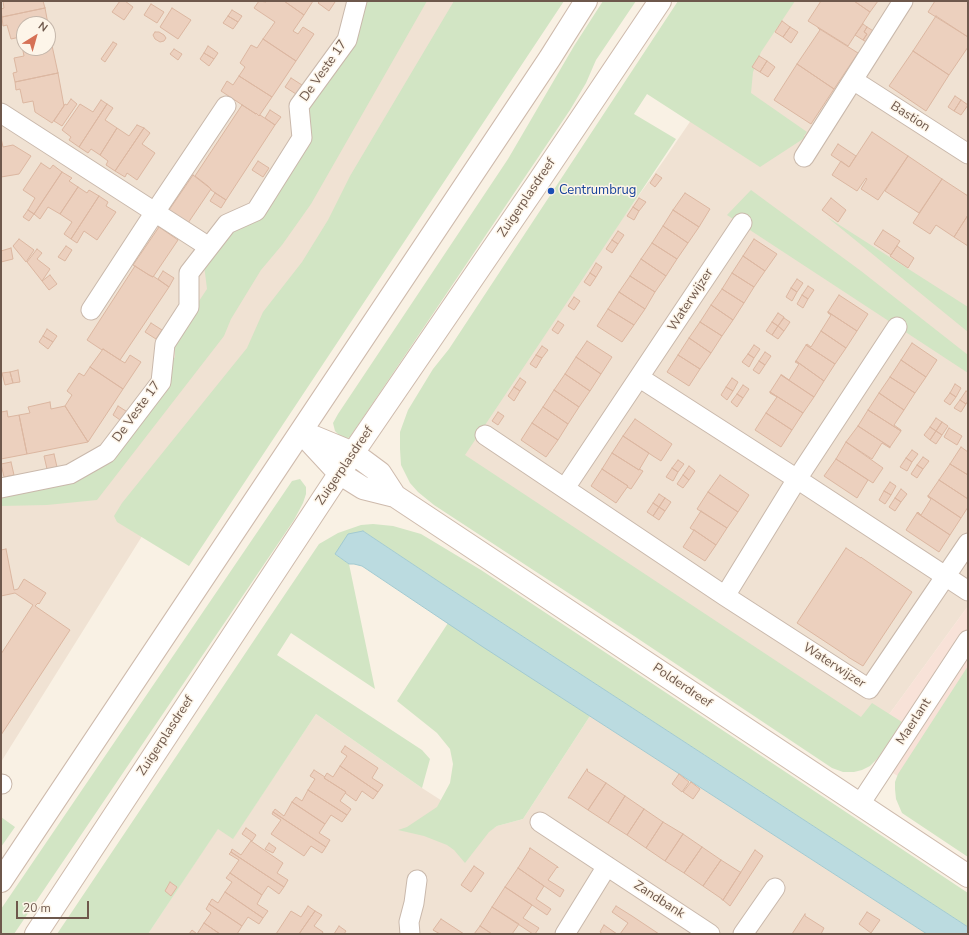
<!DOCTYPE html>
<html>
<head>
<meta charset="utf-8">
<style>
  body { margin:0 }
  #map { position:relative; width:969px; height:935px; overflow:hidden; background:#f9f1e4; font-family:"Nunito Sans",sans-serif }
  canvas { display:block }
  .frame { position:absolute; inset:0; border:2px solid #6e584c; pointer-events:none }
  .north { position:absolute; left:16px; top:16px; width:40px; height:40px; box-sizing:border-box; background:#fdf5e9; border:1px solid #c4b6aa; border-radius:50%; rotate:37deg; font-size:11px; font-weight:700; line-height:16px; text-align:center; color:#6e584c }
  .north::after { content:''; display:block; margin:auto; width:14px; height:18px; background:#d67156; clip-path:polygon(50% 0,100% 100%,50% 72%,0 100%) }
  .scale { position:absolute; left:16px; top:901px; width:73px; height:18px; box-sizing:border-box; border:2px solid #6e584c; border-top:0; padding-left:5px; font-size:12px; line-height:14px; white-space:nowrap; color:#6e584c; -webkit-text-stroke:3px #fdf5e9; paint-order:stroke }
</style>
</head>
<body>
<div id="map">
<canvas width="969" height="935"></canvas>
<div class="frame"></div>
<div class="north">N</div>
<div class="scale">20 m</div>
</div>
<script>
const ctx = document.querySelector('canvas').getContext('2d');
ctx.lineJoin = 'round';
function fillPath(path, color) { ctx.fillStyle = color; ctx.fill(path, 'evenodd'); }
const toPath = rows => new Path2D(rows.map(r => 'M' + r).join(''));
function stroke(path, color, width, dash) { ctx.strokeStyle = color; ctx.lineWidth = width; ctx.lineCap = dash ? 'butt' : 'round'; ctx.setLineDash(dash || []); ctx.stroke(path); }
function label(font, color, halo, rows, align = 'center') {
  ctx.font = font + ' "Nunito Sans",sans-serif'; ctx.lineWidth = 3; ctx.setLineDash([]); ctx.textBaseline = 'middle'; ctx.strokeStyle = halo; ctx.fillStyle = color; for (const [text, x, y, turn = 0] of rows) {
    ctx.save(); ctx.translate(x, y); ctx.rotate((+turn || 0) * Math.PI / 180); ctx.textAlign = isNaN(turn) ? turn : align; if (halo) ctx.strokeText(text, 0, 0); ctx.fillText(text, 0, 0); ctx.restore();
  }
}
fillPath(toPath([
  [1,1,491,1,199,445,1,762],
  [24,24,48,24,48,48,24,48],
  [772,1,968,1,968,606,861,753,446,466,664,160],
  [316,714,422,788,489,831,497,826,523,819,590,716,927,934,148,934,218,828,233,838]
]), '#f0e2d3');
fillPath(toPath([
  [968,606,968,820,861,753]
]), '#f8e2d8');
fillPath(toPath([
  [361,1,427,1,311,204,282,245,261,270,231,319,224,336,97,500,47,505,1,506,1,486,99,468,175,357,175,337,207,289,203,257,218,237,246,222,305,136,300,112],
  [454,1,564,1,189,566,117,522,114,516,122,503,247,348,263,312,302,262,328,220,350,176],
  [603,1,636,1,596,60,586,83,570,110,350,437,346,439,340,436,335,431,333,423,338,414,508,159,574,46],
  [678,1,795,1,761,52,753,72,751,93,807,132,804,136,806,137,760,167,647,94,634,114,676,139,465,455,861,717,872,703,902,722,878,758,870,766,862,770,854,772,843,772,832,768,634,636,434,505,418,492,410,483,401,465,400,449,400,432,408,410,433,369,449,349],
  [751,190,861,271,968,355,968,373,727,215],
  [827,217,968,307,968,332],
  [300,479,306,487,306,494,303,503,294,520,14,934,1,934,1,909,292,481],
  [373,524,393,526,421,534,481,570,968,893,968,927,441,583,363,531,335,554,349,564,375,689,291,633,277,655,422,750,430,759,422,788,316,714,233,839,218,829,148,934,57,934,269,618,319,544,338,533,361,525],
  [448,623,590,716,523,819,497,826,489,832,465,863,454,850,447,845,424,836,398,830,407,827,437,807,450,783,453,764,450,749,437,733,397,701],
  [968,666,968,857,902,813,896,799,895,789,895,782,898,774],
  [1,817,15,827,1,847]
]), '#d2e5c4');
const water = toPath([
  [363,531,441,583,968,927,968,934,927,934,483,647,362,566,354,564,349,564,335,554,348,534,363,531]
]);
fillPath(water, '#bbdbe0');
stroke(water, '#a2cad1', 1);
const building = toPath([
  [3,1,43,1,45,8,2,17,1,9,4,8,3,1],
  [120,1,125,1,133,7,124,20,112,12,120,1],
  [259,1,266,2,266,1,284,1,304,15,293,31,298,34,303,27,314,34,296,61,263,39,275,22,254,8,259,1],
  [284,1,313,1,304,15,284,1],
  [320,1,333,1,335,2,329,11,318,3,320,1],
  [821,1,854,1,870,12,848,46,808,21,821,1],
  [854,1,878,1,870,12,854,1],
  [935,1,968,1,968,37,928,12,935,1],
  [151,4,164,12,157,23,144,15,151,4],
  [45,8,48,24,24,24,24,46,22,46,20,37,11,39,7,25,3,26,2,17,45,8],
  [172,8,191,20,178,39,160,27,172,8],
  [232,10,242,16,238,22,228,16,232,10],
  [228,16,238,22,233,29,223,23,228,16],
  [936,16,968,37,968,47,949,75,913,51,936,16],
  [782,21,790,27,783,37,775,32,782,21],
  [863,24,867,27,864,32,867,34,863,40,855,35,863,24],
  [790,27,798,32,791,43,783,37,790,27],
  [867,27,875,32,868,43,863,40,867,34,864,32,867,27],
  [818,28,858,53,834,89,797,64,820,30,818,28],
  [155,32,159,32,164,35,166,38,164,41,160,42,155,39,153,35,155,32],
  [263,39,296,61,272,97,239,76,245,67,240,63,251,45,257,48,263,39],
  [48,41,51,41,58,73,15,82,13,73,17,72,14,58,24,56,22,46,24,46,24,48,48,48,48,41],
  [113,42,117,44,105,62,101,59,113,42],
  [208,46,218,53,214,59,204,53,208,46],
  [174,49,182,54,178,60,170,54,174,49],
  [913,51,949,75,926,111,889,86,913,51],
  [204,53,214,59,209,66,200,59,204,53],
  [759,56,767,61,760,72,752,67,759,56],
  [767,61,775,67,768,77,760,72,767,61],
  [797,64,834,89,811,124,774,100,797,64],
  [58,73,64,106,52,123,35,112,33,101,23,103,20,89,16,90,15,82,58,73],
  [239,76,272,97,259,116,256,113,256,114,221,91,227,81,233,85,239,76],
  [291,78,302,85,296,94,285,87,291,78],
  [955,96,961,100,954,111,948,107,955,96],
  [71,99,77,104,62,126,54,121,65,104,67,105,71,99],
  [101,100,107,104,79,147,69,140,71,137,62,130,80,104,93,112,101,100],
  [961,100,968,105,961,115,954,111,961,100],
  [107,104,113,108,105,120,117,128,100,155,91,149,88,153,79,147,107,104],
  [242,105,256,114,256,113,259,116,260,115,275,125,226,200,211,190,211,189,208,186,195,176,242,105],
  [270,110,281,117,275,125,265,118,270,110],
  [137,125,144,128,115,171,106,165,108,161,100,155,117,128,129,136,137,125],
  [144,128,150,133,142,144,155,153,137,180,127,173,125,177,115,171,144,128],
  [872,132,908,156,878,200,861,189,867,179,866,178,857,191,832,175,841,161,849,167,872,132],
  [1,138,3,147,13,145,31,156,19,174,1,177,1,138],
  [838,144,856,156,849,167,831,155,838,144],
  [908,156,942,179,919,213,885,191,908,156],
  [258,161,269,168,263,177,252,170,258,161],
  [41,163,50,169,53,165,62,172,34,214,28,210,35,198,23,190,41,163],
  [62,172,72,178,69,181,78,187,60,214,48,207,40,219,34,214,62,172],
  [656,174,662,178,655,187,650,183,656,174],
  [193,175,211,189,186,226,167,213,193,175],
  [942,179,968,196,968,215,954,237,936,225,930,234,913,223,942,179],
  [78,187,87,193,89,190,99,196,71,239,64,234,72,222,60,214,78,187],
  [215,193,226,200,221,208,210,201,215,193],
  [685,193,710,209,699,227,673,210,685,193],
  [99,196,108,202,106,206,116,212,97,240,84,231,77,243,71,239,99,196],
  [639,198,646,202,639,211,633,207,639,198],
  [831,198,846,210,838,222,822,210,831,198],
  [633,207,639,211,634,220,627,216,633,207],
  [28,210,34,214,29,221,23,217,28,210],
  [673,210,699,227,688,243,663,226,673,210],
  [968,215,968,246,954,237,968,215],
  [663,226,688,243,677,259,652,243,663,226],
  [159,227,178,240,153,277,149,275,133,265,159,227],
  [883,230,900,241,891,255,874,244,883,230],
  [618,231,624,235,618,244,612,240,618,231],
  [19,239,34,250,26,262,13,246,19,239],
  [754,239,777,254,765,271,743,256,754,239],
  [612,240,618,244,612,253,606,249,612,240],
  [652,243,677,259,666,276,641,259,652,243],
  [66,246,72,250,65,261,58,257,66,246],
  [897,246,914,258,908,268,890,256,897,246],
  [11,248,13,259,1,262,1,251,11,248],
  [37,249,42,253,37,259,50,269,42,281,27,262,37,249],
  [743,256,765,271,754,287,732,273,743,256],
  [641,259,666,276,655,292,630,276,641,259],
  [596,263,602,267,596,277,590,273,596,263],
  [135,266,149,275,153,277,153,276,169,287,120,360,103,349,102,350,87,340,135,266],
  [163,271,174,278,169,287,158,279,163,271],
  [590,273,596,277,590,286,584,282,590,273],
  [732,273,754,287,744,303,722,289,732,273],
  [50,275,57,284,49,290,42,281,50,275],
  [630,276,655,292,645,309,619,292,630,276],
  [797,279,803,283,797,292,791,288,797,279],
  [808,286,814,290,808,299,802,295,808,286],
  [791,288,797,292,792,301,786,297,791,288],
  [722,289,744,303,733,320,711,305,722,289],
  [619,292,645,309,634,325,608,309,619,292],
  [802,295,808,299,803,308,797,304,802,295],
  [839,295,868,314,857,331,828,312,839,295],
  [574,297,580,301,574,310,568,306,574,297],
  [711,305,733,320,722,336,700,322,711,305],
  [608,309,634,325,622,342,597,326,608,309],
  [828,312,857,331,846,348,821,331,831,315,828,313,828,312],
  [778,313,784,317,778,326,772,322,778,313],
  [784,318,790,322,784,331,778,326,784,318],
  [558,321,564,325,558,334,552,330,558,321],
  [700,322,722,336,711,353,689,338,700,322],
  [772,322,778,326,772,335,766,331,772,322],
  [151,323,162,330,156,339,145,332,151,323],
  [778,326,784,331,778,339,772,335,778,326],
  [47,329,57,336,53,342,43,336,47,329],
  [821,331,846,348,835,364,806,345,807,344,811,347,821,331],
  [43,336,53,342,48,349,39,342,43,336],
  [689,338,711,353,700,369,678,355,689,338],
  [587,341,612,357,601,374,576,357,587,341],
  [912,343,937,360,926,377,901,360,912,343],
  [754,345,760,349,754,358,748,354,754,345],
  [806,345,835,364,824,381,796,361,806,345],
  [542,346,548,350,542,358,536,355,542,346],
  [103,349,120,360,125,363,130,355,141,362,123,389,90,367,103,349],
  [765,352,771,356,765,365,759,361,765,352],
  [748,354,754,358,749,367,742,362,748,354],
  [536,355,542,358,536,368,530,364,536,355],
  [678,355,700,369,689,386,667,372,678,355],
  [576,357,601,374,590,391,565,374,576,357],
  [901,360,926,377,915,393,890,377,901,360],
  [759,361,765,365,759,374,753,370,759,361],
  [796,361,824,381,814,397,781,375,782,375,789,380,799,364,795,362,796,361],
  [90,367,123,389,88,442,65,406,72,395,67,391,79,373,84,376,90,367],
  [18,370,20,382,13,383,10,372,18,370],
  [10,372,13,383,5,385,2,373,10,372],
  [565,374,590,391,579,407,554,390,565,374],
  [781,375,814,397,803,413,770,392,781,375],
  [890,377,915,393,904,410,879,393,890,377],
  [520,378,526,382,520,391,514,387,520,378],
  [732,378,738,382,733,391,726,387,732,378],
  [955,384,961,388,956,397,950,393,955,384],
  [743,385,749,389,743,398,737,394,743,385],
  [514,387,520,391,514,401,508,396,514,387],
  [726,387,733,391,727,400,721,395,726,387],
  [554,390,579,407,568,424,543,407,554,390],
  [966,391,968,392,968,401,966,404,960,400,966,391],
  [770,392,803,413,792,430,766,413,777,397,770,393,770,392],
  [879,393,904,410,894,425,901,430,901,431,868,410,879,393],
  [950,393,956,397,950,405,944,401,950,393],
  [737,394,743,398,737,407,731,402,737,394],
  [960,400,966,404,961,412,954,408,960,400],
  [50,402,51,409,65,406,88,442,27,454,19,415,30,413,28,407,50,402],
  [118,406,129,413,123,422,113,415,118,406],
  [543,407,568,424,558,440,532,423,543,407],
  [868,410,901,431,890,447,858,426,868,410],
  [7,411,8,417,19,415,27,454,1,459,1,412,7,411],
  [498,412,504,416,498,425,492,421,498,412],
  [766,413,792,430,781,447,755,430,766,413],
  [936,418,942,422,936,431,930,427,936,418],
  [635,419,672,444,661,461,653,456,623,436,635,419],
  [942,422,948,426,942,435,936,431,942,422],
  [532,423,558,440,546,457,521,440,532,423],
  [858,426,890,447,890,448,882,443,872,459,846,442,858,426],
  [930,427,936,431,930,440,924,435,930,427],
  [949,428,962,436,957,445,944,437,949,428],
  [936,431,942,435,936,444,930,440,936,431],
  [623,436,649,453,639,470,612,453,623,436],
  [846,442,883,468,873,483,836,459,846,442],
  [961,447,968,452,968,475,950,464,961,447],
  [912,450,918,454,912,462,906,458,912,450],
  [612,453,639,470,639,469,643,471,631,489,627,487,628,486,602,469,612,453],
  [54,454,57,467,47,469,44,456,54,454],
  [923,457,929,461,923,469,917,465,923,457],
  [906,458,912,462,907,471,900,467,906,458],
  [836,459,868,480,857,498,824,476,836,459],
  [678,460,684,464,678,472,672,468,678,460],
  [11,462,14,475,4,477,1,464,11,462],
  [950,464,968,475,968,499,939,480,950,464],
  [917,465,923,469,917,478,911,474,917,465],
  [689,466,695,471,689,480,683,475,689,466],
  [672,468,678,472,673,481,666,477,672,468],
  [602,469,628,486,616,503,591,486,602,469],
  [683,475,689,480,683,488,677,484,683,475],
  [720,475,749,495,738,512,708,492,720,475],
  [939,480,968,499,968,507,961,518,928,496,939,480],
  [890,482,896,486,891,495,884,491,890,482],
  [901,489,907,494,901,502,895,498,901,489],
  [884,491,891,495,885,504,879,500,884,491],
  [708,492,738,512,727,528,697,509,708,492],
  [659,494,665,498,659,507,653,503,659,494],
  [928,496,961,518,950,535,917,513,918,512,921,515,931,499,928,497,928,496],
  [665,498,671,502,665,511,659,507,665,498],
  [895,498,901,502,895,511,889,507,895,498],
  [653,503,659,507,653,516,647,512,653,503],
  [659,507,665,511,659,520,653,516,659,507],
  [701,511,727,528,716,545,694,530,693,530,690,528,701,511],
  [917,513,950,535,939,552,906,530,917,513],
  [694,530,716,545,705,561,683,547,694,530],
  [846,548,861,558,861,557,862,558,912,592,863,666,848,657,847,656,797,623,846,548],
  [6,549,14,590,18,589,24,579,46,593,39,604,38,603,35,606,70,630,1,735,1,654,33,605,15,593,1,596,1,550,6,549],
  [345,746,378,768,372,778,383,785,378,792,340,766,347,756,341,752,345,746],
  [340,766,378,792,373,799,362,791,356,801,345,793,346,792,324,778,327,773,333,777,340,766],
  [587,769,588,770,587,771,606,783,588,810,570,798,568,798,587,769],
  [314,770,325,777,324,778,346,792,340,801,351,809,347,815,308,790,315,779,310,776,314,770],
  [679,774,689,782,682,792,672,784,679,774],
  [691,782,700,789,693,799,683,792,691,782],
  [606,783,625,796,608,823,588,810,606,783],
  [308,790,347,815,342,822,331,815,325,824,292,802,296,797,302,801,308,790],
  [625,796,644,809,627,835,608,823,625,796],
  [292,802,325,824,319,833,330,840,326,847,273,812,275,809,284,816,292,802],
  [644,809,663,822,646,848,627,835,644,809],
  [273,812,326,847,322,853,311,846,304,856,271,834,281,820,272,814,273,812],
  [663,822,683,834,665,861,646,848,663,822],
  [246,828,256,835,252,841,242,834,246,828],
  [683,834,702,847,684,873,665,861,683,834],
  [251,841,283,863,277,873,288,880,284,887,231,852,232,849,241,855,251,841],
  [269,843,276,848,273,853,265,849,269,843],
  [702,847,721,860,703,886,684,873,702,847],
  [530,848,558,867,558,868,557,867,548,880,564,890,560,897,518,868,530,849,529,849,530,848],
  [755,850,763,856,730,906,723,900,755,850],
  [231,852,284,887,279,894,268,886,262,895,230,873,239,860,229,854,231,852],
  [721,860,740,872,741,872,723,900,722,900,722,899,703,886,721,860],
  [474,866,484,873,471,892,461,885,474,866],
  [518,868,544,886,536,899,551,909,547,915,505,887,518,868],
  [230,873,262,895,257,904,268,911,263,918,225,892,232,882,226,878,230,873],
  [170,882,177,887,171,896,165,891,170,882],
  [505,887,532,905,523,918,539,928,535,934,533,934,492,907,505,887],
  [225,892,263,918,259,924,248,917,242,926,209,904,212,899,218,903,225,892],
  [209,904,242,926,237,934,220,934,204,923,211,913,206,909,209,904],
  [308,906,315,911,299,934,276,934,291,911,301,917,308,906],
  [616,906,632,916,659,934,620,934,628,923,612,912,616,906],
  [492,907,519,924,512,934,492,934,480,926,492,907],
  [315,911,322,915,314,926,323,932,322,934,299,934,315,911],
  [867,912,880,920,871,933,859,924,867,912],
  [805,914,805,916,824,928,821,934,792,934,805,914],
  [441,919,464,934,440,934,433,930,441,919],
  [204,923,220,934,189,934,192,930,197,934,204,923],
  [604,925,617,934,603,934,600,932,604,925],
  [339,926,346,931,344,934,334,934,339,926],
  [480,926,492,934,474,934,480,926]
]);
fillPath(building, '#ecd0be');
stroke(building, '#dcb7a1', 1);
const street = toPath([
  [853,80,968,154],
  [1,113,209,247],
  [804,157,903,1],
  [91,310,155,212,226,106],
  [640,378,797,479,968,591],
  [485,435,725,596,869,689,968,543],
  [1,488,70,474,107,453,161,382,165,344,189,307,189,273,227,224,256,211,302,138,299,106,347,40,357,1],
  [565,488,742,223],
  [725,596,797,479,897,327],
  [1,784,2,784],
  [860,804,968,640],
  [540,822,710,934],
  [410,934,409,922,414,903,417,880],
  [565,934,607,866],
  [743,934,775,888]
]);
const secondary = toPath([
  [301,432,339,473,363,488,395,496,968,876],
  [307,434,353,453,380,473,395,496],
  [1,881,550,58,586,1],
  [36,934,353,453,537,184,660,1]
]);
stroke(street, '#c9b8ab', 21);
stroke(secondary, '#cebaac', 24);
stroke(street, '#fff', 19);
stroke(secondary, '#fff', 22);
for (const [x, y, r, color] of [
  [551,191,4,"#1a4fb4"]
]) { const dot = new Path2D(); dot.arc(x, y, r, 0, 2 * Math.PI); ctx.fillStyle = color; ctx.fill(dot); stroke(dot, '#fdf5e9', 1.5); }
label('13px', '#6e584c', '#fdf5e9', [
  ["De Veste 17",324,71,-55],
  ["Bastion",910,117,33],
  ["Zuigerplasdreef",527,198,-56],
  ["Waterwijzer",691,300,-57],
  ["De Veste 17",137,412,-54],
  ["Zuigerplasdreef",345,466,-56],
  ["Waterwijzer",834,666,33],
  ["Polderdreef",682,686,34],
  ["Maerlant",914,722,-57],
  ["Zuigerplasdreef",166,736,-57],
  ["Zandbank",659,900,33]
]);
label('13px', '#164399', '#fdf5e9', [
  ["Centrumbrug",559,191]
], 'left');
</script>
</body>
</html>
